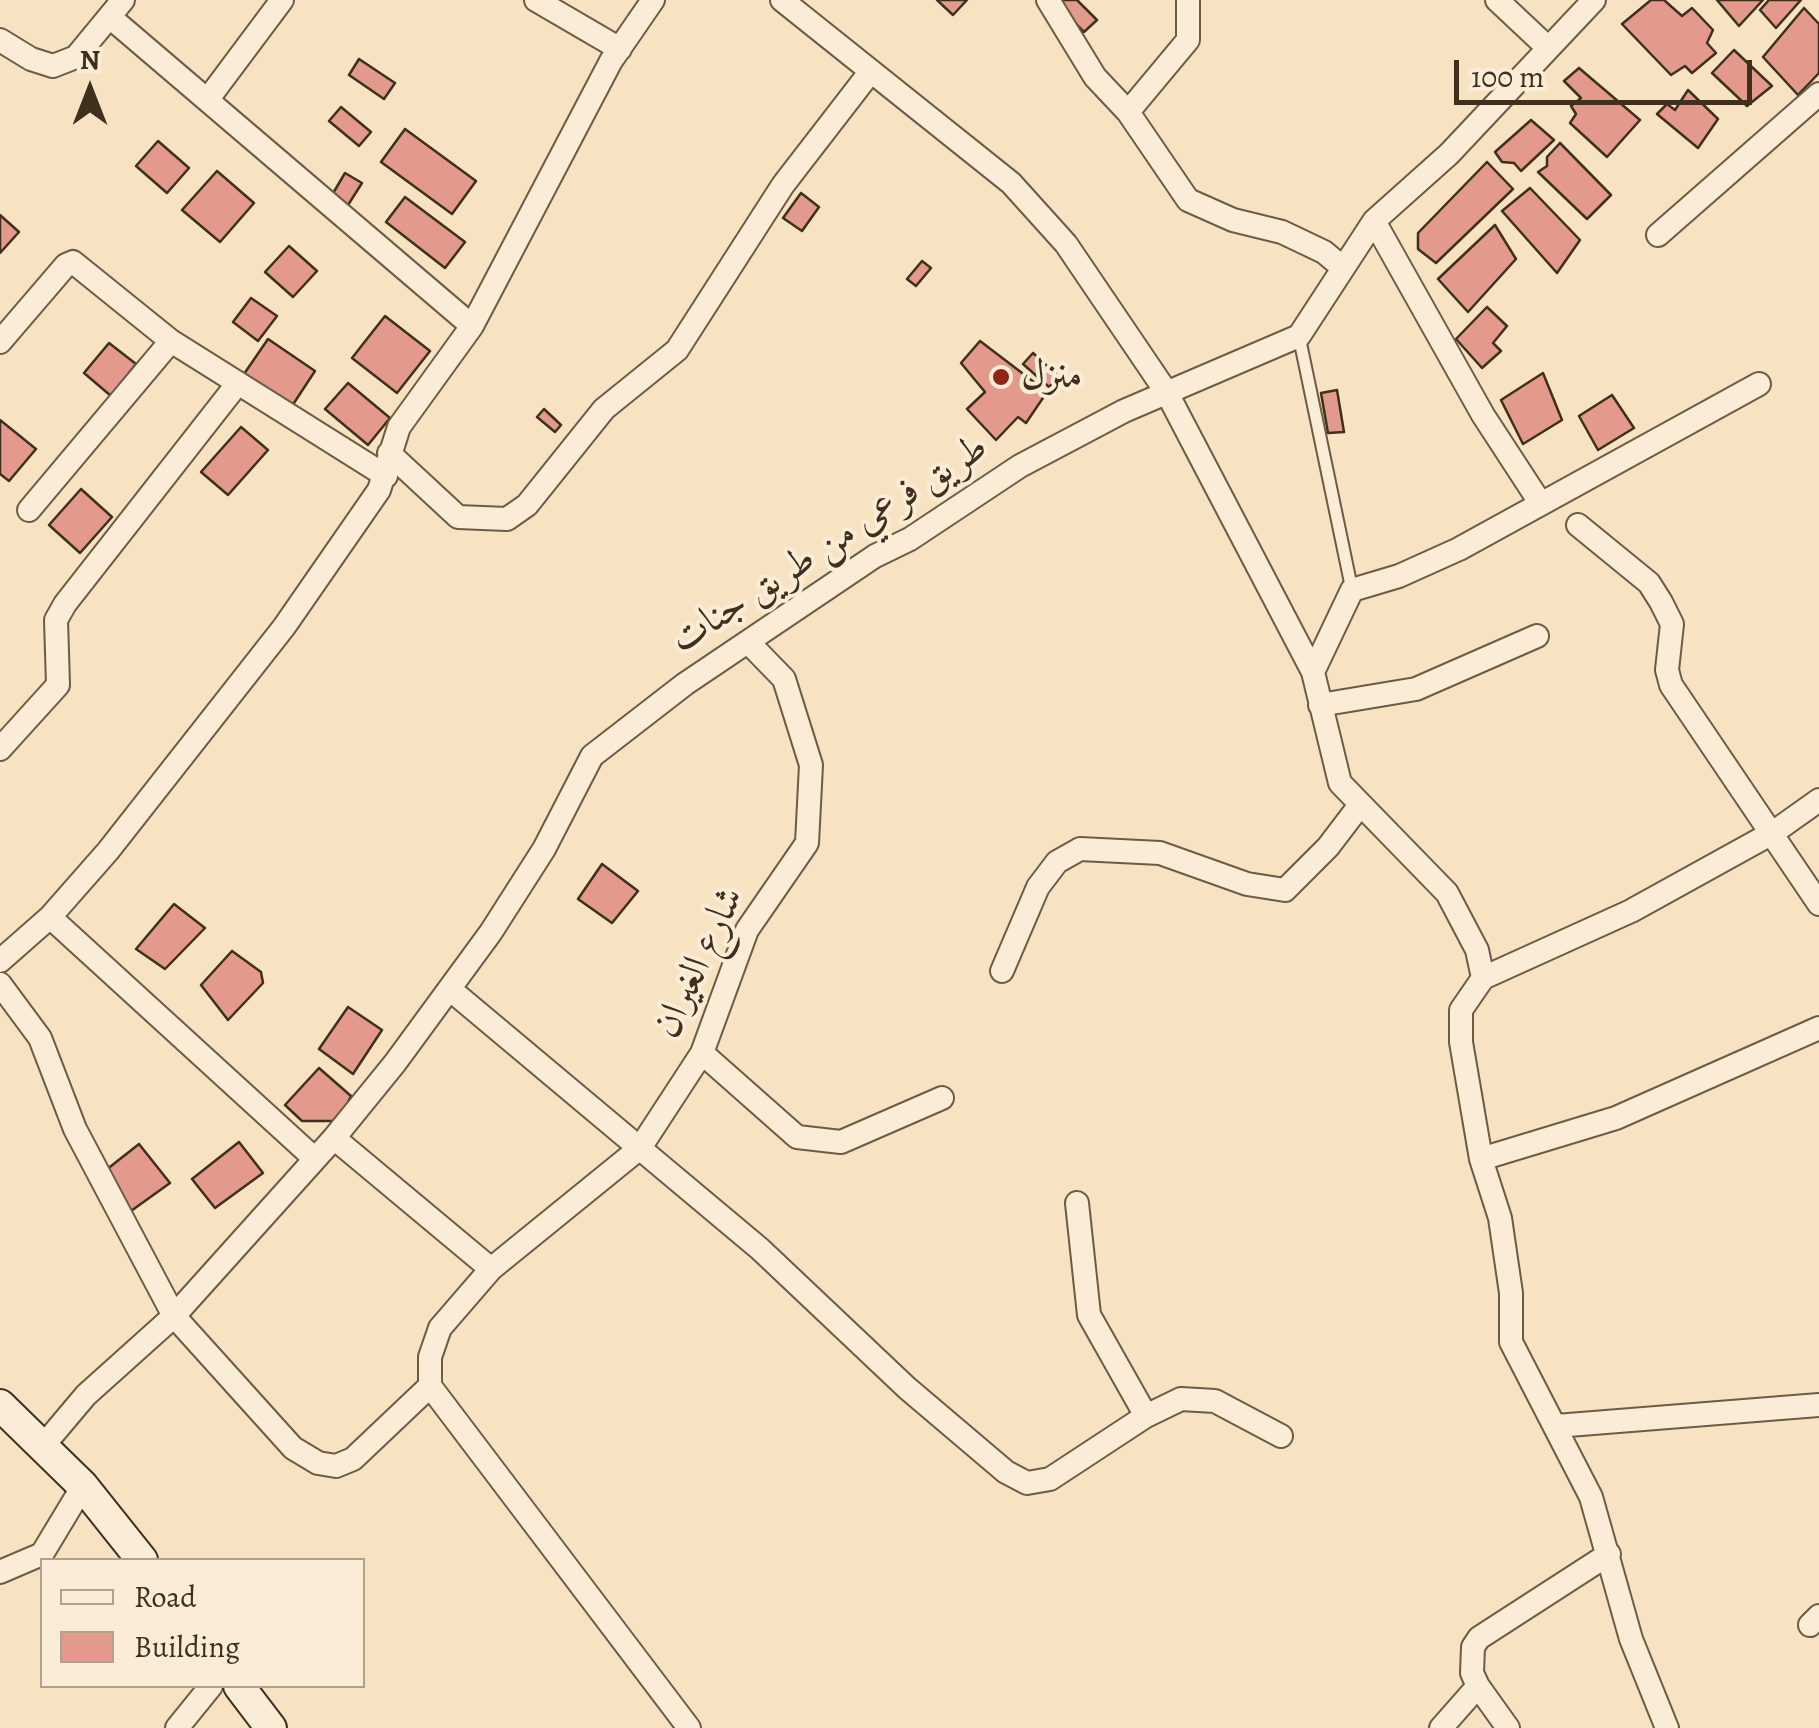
<!DOCTYPE html>
<html>
<head>
<meta charset="utf-8">
<style>
  body { margin:0 }
  #map { position:relative; width:1819px; height:1728px; overflow:hidden; background:#f7e2c1; font-family:Alegreya,serif }
  canvas { display:block }
  .legend { position:absolute; left:40px; top:1558px; width:325px; height:130px; box-sizing:border-box; background:#faecd7; border:2px solid #afa18c; margin:0; padding:12px 18px; list-style:none; font-size:30px; color:#3e301c }
  .legend li { display:flex; align-items:center; gap:20px; height:50px }
  .legend b { width:50px; border:2px solid #afa18c }
  .north { position:absolute; left:40px; top:40px; width:100px; height:100px; -webkit-text-stroke:8px #faecd7; paint-order:stroke; rotate:0deg; font-size:28px; font-weight:700; line-height:40px; text-align:center; color:#3e301c }
  .north::after { content:''; display:block; margin:auto; width:35px; height:45px; background:#3e301c; clip-path:polygon(50% 0,100% 100%,50% 72%,0 100%) }
  .scale { position:absolute; left:1454px; top:60px; width:298px; height:45px; box-sizing:border-box; border:5px solid #3e301c; border-top:0; padding-left:12px; font-size:30px; line-height:35px; white-space:nowrap; color:#3e301c; -webkit-text-stroke:8px #faecd7; paint-order:stroke }
</style>
</head>
<body>
<div id="map">
<canvas width="1819" height="1728"></canvas>
<ul class="legend">
<li><b style="height:12px;background:#faecd7"></b>Road</li>
<li><b style="height:28px;background:#e4998d"></b>Building</li>
</ul>
<div class="north">N</div>
<div class="scale">100 m</div>
</div>
<script>
const ctx = document.querySelector('canvas').getContext('2d');
ctx.lineJoin = 'round';
function fillPath(path, color) { ctx.fillStyle = color; ctx.fill(path, 'evenodd'); }
const toPath = rows => new Path2D(rows.map(r => 'M' + r).join(''));
function stroke(path, color, width, dash) { ctx.strokeStyle = color; ctx.lineWidth = width; ctx.lineCap = dash ? 'butt' : 'round'; ctx.setLineDash(dash || []); ctx.stroke(path); }
function label(font, color, halo, rows, align = 'center') {
  ctx.font = font + ' Alegreya,Amiri,serif'; ctx.lineWidth = 8; ctx.setLineDash([]); ctx.textBaseline = 'middle'; ctx.strokeStyle = halo; ctx.fillStyle = color; for (const [text, x, y, turn = 0] of rows) {
    ctx.save(); ctx.translate(x, y); ctx.rotate((+turn || 0) * Math.PI / 180); ctx.textAlign = isNaN(turn) ? turn : align; if (halo) ctx.strokeText(text, 0, 0); ctx.fillText(text, 0, 0); ctx.restore();
  }
}
const building = toPath([
  [937,0,967,0,953,15,937,0],
  [1052,0,1077,0,1097,20,1084,32,1052,0],
  [1651,0,1664,0,1682,16,1692,8,1713,30,1707,43,1716,53,1692,73,1685,66,1671,75,1622,24,1651,0],
  [1717,0,1763,0,1739,26,1717,0],
  [1769,0,1801,0,1776,28,1760,10,1769,0],
  [1804,8,1819,24,1819,73,1798,95,1763,57,1804,8],
  [1734,50,1772,86,1747,106,1712,73,1734,50],
  [359,59,395,83,384,99,349,75,359,59],
  [1579,68,1640,120,1607,157,1570,123,1576,114,1571,106,1581,98,1564,81,1579,68],
  [1688,90,1718,119,1698,148,1657,114,1667,104,1675,110,1688,90],
  [341,107,371,132,359,146,329,121,341,107],
  [1531,120,1554,140,1521,171,1514,163,1502,162,1495,152,1531,120],
  [405,129,476,181,452,214,381,162,405,129],
  [158,141,189,168,167,193,136,166,158,141],
  [1560,143,1611,195,1587,219,1538,172,1547,166,1547,157,1560,143],
  [1487,162,1513,189,1436,263,1418,249,1418,233,1487,162],
  [217,171,254,203,220,242,182,210,217,171],
  [345,173,362,183,348,205,332,195,345,173],
  [1530,188,1580,240,1557,273,1502,211,1530,188],
  [801,193,819,207,802,231,783,218,801,193],
  [405,197,465,242,445,268,386,222,405,197],
  [0,215,19,232,0,253,0,215],
  [1495,225,1516,259,1468,312,1438,279,1495,225],
  [289,246,317,271,293,297,265,272,289,246],
  [922,261,931,268,916,286,907,279,922,261],
  [251,298,277,316,258,341,233,322,251,298],
  [1487,307,1507,326,1493,343,1501,351,1482,368,1456,339,1487,307],
  [385,316,430,351,397,393,352,358,385,316],
  [268,339,315,371,292,406,244,374,268,339],
  [980,341,1047,392,1026,423,1018,417,996,440,967,409,985,392,961,363,980,341],
  [109,343,136,364,111,396,84,373,109,343],
  [1033,353,1059,377,1049,387,1023,364,1033,353],
  [1543,373,1562,420,1523,444,1501,400,1543,373],
  [348,383,390,418,368,445,325,409,348,383],
  [1337,390,1344,432,1328,433,1321,393,1337,390],
  [1612,395,1634,428,1598,450,1579,416,1612,395],
  [544,409,561,425,555,432,537,417,544,409],
  [0,420,36,449,9,481,0,474,0,420],
  [241,427,268,450,228,495,201,472,241,427],
  [81,489,112,517,80,553,49,525,81,489],
  [602,864,638,891,612,923,578,899,602,864],
  [174,904,205,928,165,969,136,949,174,904],
  [232,951,261,972,263,983,228,1020,201,985,232,951],
  [348,1007,382,1030,353,1074,319,1049,348,1007],
  [319,1068,351,1096,339,1121,302,1121,285,1105,319,1068],
  [239,1142,263,1173,215,1208,192,1179,239,1142],
  [139,1144,170,1183,131,1211,106,1170,139,1144]
]);
fillPath(building, '#e4998d');
stroke(building, '#3e301c', 2.5);
const lane = toPath([
  [1299,336,1352,590]
]);
const street = toPath([
  [536,0,620,49],
  [782,0,1011,183,1066,244,1167,393,1313,672],
  [1048,0,1095,77,1128,112,1188,200,1233,220,1282,232,1324,252,1342,267],
  [1497,0,1546,46],
  [111,18,472,326],
  [0,40,31,59,53,66,76,57,123,0],
  [208,99,282,0],
  [1128,112,1188,40,1188,0],
  [1374,221,1483,415,1541,504],
  [1658,235,1819,94],
  [0,342,66,265,73,262,171,341],
  [389,453,458,517,507,519,527,505,604,409,677,350,783,185,871,71],
  [29,510,171,341,386,476],
  [1578,525,1649,583,1661,602,1672,624,1667,670,1671,685,1819,904],
  [1320,705,1416,689,1537,636],
  [0,749,58,685,56,620,65,604,238,383],
  [50,917,315,1159],
  [0,961,50,917,108,851,284,627,379,490,399,427,472,326,611,61,653,0],
  [1002,971,1038,887,1057,862,1080,849,1160,853,1247,884,1285,890,1328,847,1360,805],
  [1483,978,1631,911,1774,832,1819,800],
  [0,984,40,1038,75,1129,174,1316,293,1448,318,1463,336,1466,353,1459,430,1386],
  [452,991,760,1249,907,1388,1006,1472,1027,1483,1050,1479,1146,1416,1181,1399,1215,1401,1281,1436],
  [702,1053,797,1137,841,1142,942,1098],
  [334,1138,491,1269,440,1328,430,1357,430,1386,689,1728],
  [1481,1159,1616,1118,1819,1028],
  [1077,1203,1089,1315,1146,1416],
  [491,1269,640,1148,702,1053,747,930,807,843,811,765,784,679,748,642],
  [1556,1426,1819,1405],
  [43,1446,86,1395,174,1316,334,1138,395,1063,491,932,544,849,592,756,685,684,875,556,910,539,1020,466,1124,411,1299,336,1374,221,1449,154,1594,0],
  [0,1572,42,1554,83,1486],
  [1810,1625,1819,1616],
  [177,1728,211,1686],
  [1441,1728,1478,1686],
  [1508,1728,1478,1686,1472,1673,1473,1647,1479,1638,1609,1554],
  [1667,1728,1631,1639,1591,1497,1511,1342,1511,1293,1500,1218,1481,1159,1461,1042,1461,1010,1483,978,1477,950,1447,893,1340,783,1313,672,1352,590,1399,576,1459,549,1759,384]
]);
const secondary = toPath([
  [0,1405,83,1486,142,1560],
  [239,1686,271,1728]
]);
stroke(lane, '#6c5c45', 15);
stroke(street, '#6c5c45', 26);
stroke(secondary, '#3e301c', 34);
stroke(lane, '#faecd7', 11);
stroke(street, '#faecd7', 22);
stroke(secondary, '#faecd7', 30);
for (const [x, y, r, color] of [
  [1001,377,10,"#8f2418"]
]) { const dot = new Path2D(); dot.arc(x, y, r, 0, 2 * Math.PI); ctx.fillStyle = color; ctx.fill(dot); stroke(dot, '#faecd7', 4); }
label('40px', '#3e301c', '#faecd7', [
  ["منزل",1021,377]
], 'left');
label('40px', '#3e301c', '#faecd7', [
  ["طريق فرعي من طريق جنات",830,545,-33],
  ["شارع الغيران",700,963,-65]
]);
</script>
</body>
</html>
